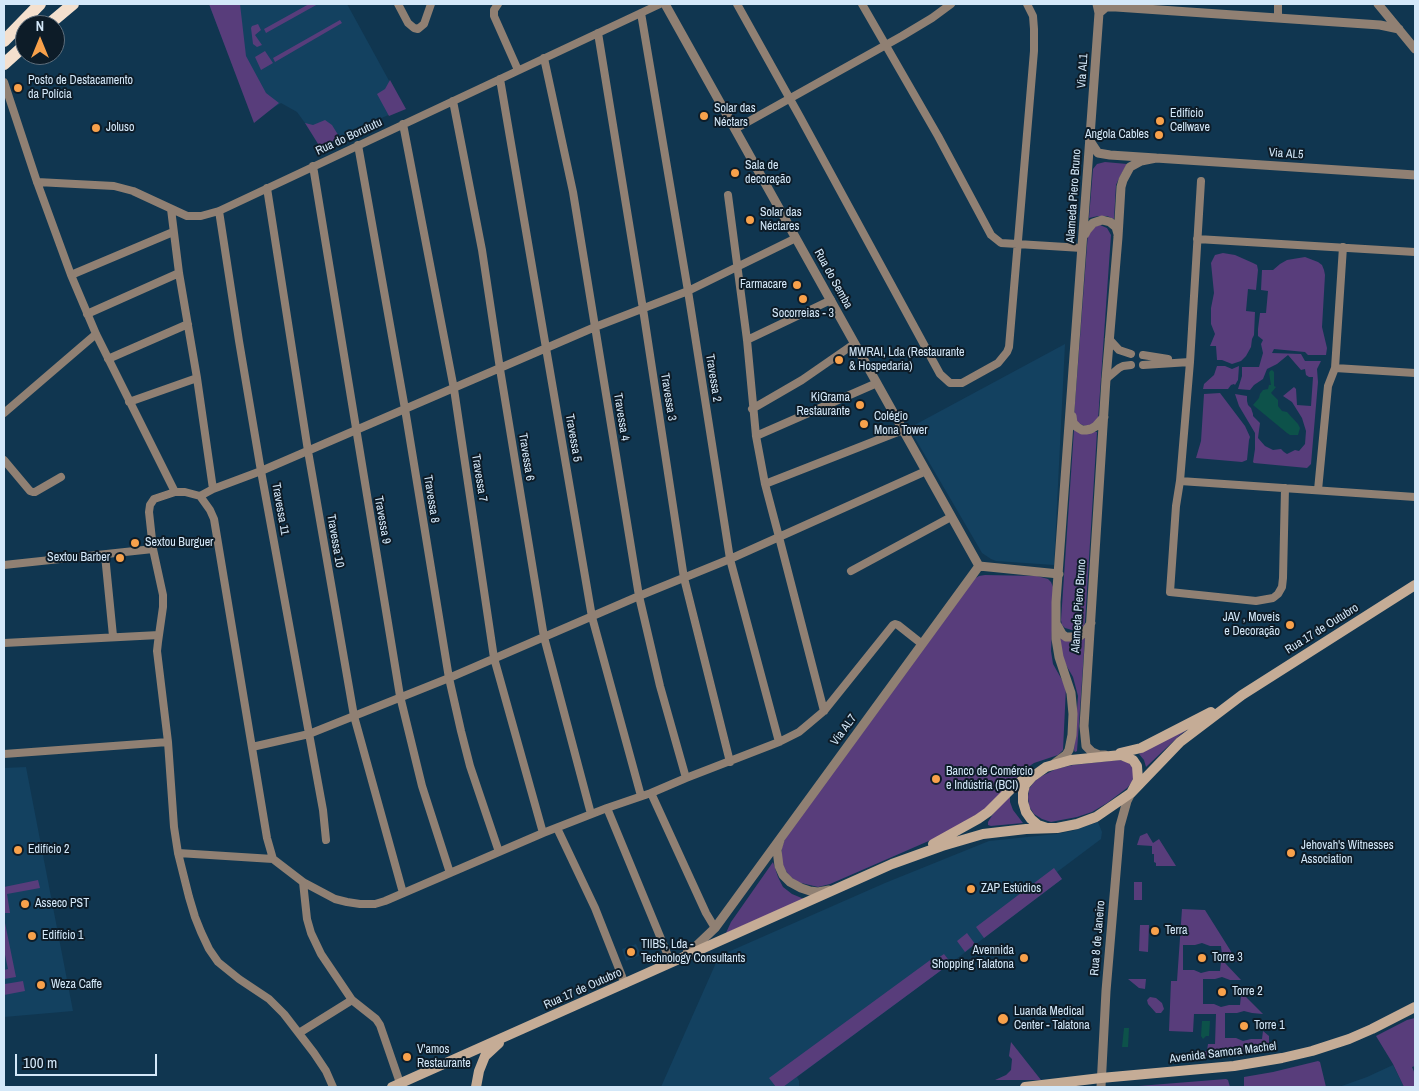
<!DOCTYPE html>
<html>
<head>
<meta charset="utf-8">
<style>
  body { margin:0 }
  #map { position:relative; width:1419px; height:1091px; overflow:hidden; background:#103650; font-family:"Archivo Narrow",sans-serif }
  canvas { display:block }
  .frame { position:absolute; inset:0; border:5px solid #d4e8f9; pointer-events:none }
  .north { position:absolute; left:15px; top:15px; width:50px; height:50px; box-sizing:border-box; background:#0d1c28; border:1px solid #5d6e7c; border-radius:50%; rotate:0deg; font-size:14px; font-weight:700; line-height:20px; text-align:center; color:#d4e8f9 }
  .north::after { content:''; display:block; margin:auto; width:18px; height:22px; background:#f8a14b; clip-path:polygon(50% 0,100% 100%,50% 72%,0 100%) }
  .scale { position:absolute; left:15px; top:1054px; width:142px; height:22px; box-sizing:border-box; border:2px solid #d4e8f9; border-top:0; padding-left:6px; font-size:15px; line-height:18px; white-space:nowrap; color:#d4e8f9; -webkit-text-stroke:4px #0d1c28; paint-order:stroke }
</style>
</head>
<body>
<div id="map">
<canvas width="1419" height="1091"></canvas>
<div class="frame"></div>
<div class="north">N</div>
<div class="scale">100 m</div>
</div>
<script>
const ctx = document.querySelector('canvas').getContext('2d');
ctx.lineJoin = 'round';
function fillPath(path, color) { ctx.fillStyle = color; ctx.fill(path, 'evenodd'); }
const toPath = rows => new Path2D(rows.map(r => 'M' + r).join(''));
function stroke(path, color, width, dash) { ctx.strokeStyle = color; ctx.lineWidth = width; ctx.lineCap = dash ? 'butt' : 'round'; ctx.setLineDash(dash || []); ctx.stroke(path); }
function label(font, color, halo, rows, align = 'center') {
  ctx.font = font + ' "Archivo Narrow",sans-serif'; ctx.lineWidth = 4; ctx.setLineDash([]); ctx.textBaseline = 'middle'; ctx.strokeStyle = halo; ctx.fillStyle = color; for (const [text, x, y, turn = 0] of rows) {
    ctx.save(); ctx.translate(x, y); ctx.rotate((+turn || 0) * Math.PI / 180); ctx.textAlign = isNaN(turn) ? turn : align; if (halo) ctx.strokeText(text, 0, 0); ctx.fillText(text, 0, 0); ctx.restore();
  }
}
fillPath(toPath([
  [209,4,347,4,404,108,321,145,297,112,281,103,254,120],
  [1065,344,1054,565,996,561,991,559,982,553,978,546,909,428],
  [26,767,73,1011,4,1017,4,768],
  [1098,822,1102,832,1101,839,1057,872,1062,879,951,963,797,1077,799,1081,799,1086,661,1087,719,956,885,883,989,841,1056,834,1072,831],
  [636,944,641,955,626,961,622,949],
  [1393,1065,1404,1087,1339,1087,1367,1077]
]), '#134160');
fillPath(toPath([
  [209,4,240,4,246,56,266,93,279,103,254,123],
  [309,4,318,4,266,33,264,29],
  [340,20,342,23,275,62,273,58],
  [258,24,261,30,255,35,262,45,257,47,253,44,251,28,252,26],
  [265,51,273,63,261,70,255,57],
  [390,80,406,109,389,116,377,94,385,89],
  [325,120,332,125,340,138,320,147,305,123,313,125],
  [1105,162,1127,164,1119,178,1116,185,1114,219,1107,216,1098,216,1089,218,1093,169,1097,164],
  [1100,225,1107,228,1111,235,1098,420,1093,425,1085,426,1078,423,1074,416,1088,233,1093,227],
  [1223,253,1235,255,1253,263,1257,265,1258,270,1256,290,1248,289,1246,311,1255,312,1254,335,1252,339,1251,347,1246,356,1241,361,1232,364,1222,360,1217,360,1216,346,1210,346,1215,334,1211,324,1211,308,1214,293,1211,263,1215,255],
  [1305,257,1318,262,1322,265,1324,270,1325,275,1322,327,1327,348,1326,355,1308,355,1305,352,1274,349,1272,353,1301,354,1305,361,1321,361,1317,369,1318,382,1311,464,1307,468,1254,463,1253,462,1255,449,1255,433,1239,406,1235,394,1247,396,1247,401,1248,405,1251,408,1253,414,1253,416,1260,423,1258,438,1265,446,1273,450,1281,449,1284,452,1287,454,1295,450,1299,451,1305,444,1306,431,1302,418,1292,402,1283,396,1294,387,1296,389,1297,405,1311,406,1313,377,1309,377,1306,375,1305,369,1301,370,1288,355,1277,364,1267,369,1263,379,1254,385,1250,390,1238,389,1242,376,1242,367,1259,367,1263,353,1261,344,1263,340,1258,336,1258,329,1260,313,1266,313,1268,291,1261,290,1262,270,1273,270,1280,264,1287,260],
  [1217,366,1225,366,1232,369,1239,366,1238,380,1235,385,1234,384,1231,385,1228,389,1203,389,1204,384,1214,375],
  [1220,393,1245,426,1250,437,1249,440,1247,460,1242,462,1196,458,1201,441,1204,394],
  [1074,430,1097,432,1085,622,1084,626,1080,629,1072,630,1065,628,1062,625,1061,620],
  [985,575,1037,576,1048,579,1051,582,1053,587,1053,609,1051,651,1053,664,1066,687,1063,750,1058,755,1034,763,1025,769,989,807,947,833,830,884,818,887,797,882,789,875,783,867,781,857,782,847,786,836,974,579,979,576],
  [1060,637,1079,640,1085,638,1077,751,1075,752,1074,750,1078,696,1073,677,1062,658],
  [1206,716,1180,735,1146,767,1144,760,1139,754],
  [1119,760,1128,762,1133,768,1134,775,1132,782,1127,788,1107,803,1092,812,1077,817,1061,820,1051,822,1042,819,1034,814,1029,806,1028,797,1029,789,1034,782,1040,777,1056,769,1073,765],
  [1010,794,1010,802,1013,810,1023,823,991,826,988,825,988,822,993,814],
  [1147,833,1153,843,1159,839,1176,866,1156,866,1156,863,1154,862,1154,854,1152,854,1152,846,1137,845,1140,836],
  [773,862,778,877,783,887,792,894,804,899,726,933,731,922],
  [1054,868,1062,879,984,938,976,927],
  [38,880,40,888,7,894,10,913,4,913,4,887],
  [1134,882,1142,882,1142,900,1134,900],
  [1182,909,1205,910,1237,961,1236,962,1230,953,1222,955,1221,946,1210,946,1202,943,1195,945,1183,945,1183,970,1194,970,1201,973,1209,971,1220,971,1221,962,1225,963,1241,980,1230,980,1222,977,1215,979,1203,979,1203,1004,1214,1004,1221,1007,1229,1005,1240,1005,1241,996,1246,997,1263,1014,1252,1013,1244,1011,1237,1013,1225,1013,1225,1038,1236,1038,1243,1041,1251,1039,1262,1039,1263,1031,1269,1036,1269,1045,1273,1048,1228,1056,1192,1058,1193,1051,1207,1051,1208,1044,1215,1044,1216,1014,1194,1014,1193,1032,1169,1031,1171,981,1177,981],
  [5,923,16,977,4,979,4,970,8,969,4,950,4,924],
  [1140,925,1149,925,1148,952,1139,951],
  [967,933,975,944,965,952,957,941],
  [944,954,951,963,783,1087,776,1087,769,1078,933,958,935,960],
  [1128,979,1146,979,1145,989,1139,988],
  [23,981,25,991,4,995,5,984],
  [1150,997,1156,998,1162,1003,1164,1009,1161,1013,1156,1013,1148,1004,1147,1000],
  [1415,1018,1415,1066,1412,1067,1415,1074,1415,1087,1404,1087,1393,1064,1376,1036,1407,1020],
  [1011,1042,1041,1080,995,1080,1006,1075,1011,1070,1012,1059,1009,1056],
  [1318,1061,1320,1062,1326,1087,1244,1087,1244,1077,1273,1072],
  [1226,1079,1228,1080,1230,1087,1126,1087]
]), '#583d7b');
fillPath(toPath([
  [1272,370,1274,372,1274,386,1276,387,1271,393,1278,400,1278,406,1282,411,1287,412,1298,424,1300,428,1298,435,1290,435,1287,433,1253,405,1259,398,1260,394,1263,390,1268,389,1269,385,1271,385,1269,373,1270,371],
  [1202,1021,1210,1021,1209,1036,1206,1036,1203,1039,1201,1036],
  [1124,1028,1129,1028,1128,1047,1122,1047]
]), '#0d524a');
stroke(toPath([
  [398,4,408,23,414,28,418,29,424,24,431,4],
  [498,4,494,10,494,16,518,70],
  [737,4,800,117,940,374,950,383,962,383,998,363,1007,352,1009,347,1034,51,1034,29,1033,16,1027,4],
  [862,4,938,136,991,235,1001,243,1082,248],
  [641,13,688,291,730,559,779,742],
  [1278,18,1278,4],
  [598,33,643,309,684,578,730,762],
  [544,58,573,192,639,596,660,686,686,778],
  [500,79,592,617,641,796],
  [4,82,37,182,71,275,96,334,175,492,185,492,200,496,210,510,214,519,267,838,273,859,303,882,335,899,347,902,360,904,375,904,385,901,543,833,607,808,651,793,686,778,779,742,799,732,824,711,893,625,895,624,898,625,922,644],
  [453,101,482,250,500,369,544,637,591,814],
  [403,124,454,389,494,658,543,833],
  [735,129,902,36,932,18,951,4],
  [358,145,405,409,449,678,461,731,470,766,499,852],
  [313,166,400,696,422,786,450,873],
  [1201,181,1190,362,1180,481,1176,506,1170,592,1256,601,1273,598,1278,594,1282,587,1283,578,1285,488],
  [37,182,114,186,133,191,187,216,201,216,219,211,660,4],
  [267,188,308,451,354,716,403,893],
  [728,195,747,340,756,436,765,484,779,537,824,711],
  [171,209,179,273,197,378,213,489],
  [219,211,239,341,261,471,323,810,326,840],
  [1197,239,1415,252],
  [71,275,173,232],
  [87,314,179,273],
  [1109,339,1119,350,1131,354],
  [747,340,831,300],
  [1143,355,1168,359],
  [108,359,188,324],
  [1143,365,1190,362],
  [1335,368,1415,373],
  [1106,379,1119,368,1123,366,1131,365],
  [129,402,197,378],
  [752,409,802,380,854,344],
  [4,413,96,334],
  [756,436,877,383],
  [4,460,30,491,33,492,35,492,61,477],
  [1180,481,1415,497],
  [765,484,903,430],
  [1318,490,1328,386,1335,368,1343,247],
  [175,492,154,499,150,505,149,512,153,549,163,595,163,607,158,642,157,651,168,742,174,827,178,853,189,897,195,917,201,932,209,949,218,962,239,979,269,999,284,1014,314,1053,326,1071,333,1087],
  [200,496,213,489,261,471,595,327,688,291,796,238],
  [105,555,113,636],
  [4,565,153,549],
  [851,571,951,517],
  [4,643,159,635],
  [252,747,309,734,449,678,639,596,730,559,926,471],
  [4,754,168,742],
  [651,793,706,913,715,928],
  [607,808,671,963],
  [557,828,595,908,625,984],
  [178,853,273,859],
  [303,882,307,919,311,933,321,954,352,1000,376,1019,380,1025,400,1083],
  [299,1033,352,1000]
]), '#908073', 8);
stroke(toPath([
  [665,4,979,566],
  [1378,4,1415,49],
  [1099,13,1106,7,1116,7,1380,25,1399,29],
  [1090,141,1098,153,1110,155,1415,175],
  [1085,234,1087,230,1093,223,1102,220,1110,222,1116,227,1118,234],
  [1072,416,1073,423,1077,427,1082,430,1086,430,1091,429,1096,426,1104,417],
  [979,566,1059,574],
  [1057,625,1062,634,1066,637,1073,637,1080,636,1084,633,1091,623],
  [1105,755,1099,755,1092,752,1086,746,1084,726,1106,379,1118,237,1121,187,1123,180,1130,167,1141,161,1156,158],
  [1055,763,1066,755,1069,750,1072,735,1073,714,1071,693,1059,657,1056,639,1056,602,1099,13,1097,4],
  [780,840,777,850,779,866,783,875,790,882,801,888,810,891,818,892,829,890],
  [687,953,694,948,715,928,979,566],
  [1101,1087,1106,991,1120,826,1127,801,1131,793]
]), '#908073', 9);
stroke(toPath([
  [1120,753,1141,748,1211,712],
  [1131,793,1138,780,1137,766,1133,760,1121,755,1071,760,1046,767,1032,777,1025,785,1023,793,1023,802,1026,812,1031,819,1038,825,1047,828,1057,828,1077,824,1096,817,1131,793,1180,742,1242,695,1415,585],
  [933,844,978,819,988,812,1014,786,1029,776],
  [392,1087,892,864,942,846,983,834,1026,829,1057,828],
  [476,1087,479,1071,485,1056,499,1043],
  [1025,1087,1101,1078,1234,1066,1282,1058,1312,1051,1349,1039,1372,1029,1415,1007]
]), '#c5ac96', 10);
stroke(toPath([
  [48,25,73,4],
  [4,41,40,4],
  [4,64,25,45]
]), '#f4e0ce', 12);
for (const [x, y, r, color] of [
  [18,88,5,"#f8a14b"],
  [704,116,5,"#f8a14b"],
  [1160,121,5,"#f8a14b"],
  [96,128,5,"#f8a14b"],
  [1159,135,5,"#f8a14b"],
  [735,173,5,"#f8a14b"],
  [750,220,5,"#f8a14b"],
  [797,285,5,"#f8a14b"],
  [803,299,5,"#f8a14b"],
  [839,360,5,"#f8a14b"],
  [860,405,5,"#f8a14b"],
  [864,424,5,"#f8a14b"],
  [135,543,5,"#f8a14b"],
  [120,558,5,"#f8a14b"],
  [1290,625,5,"#f8a14b"],
  [936,779,5,"#f8a14b"],
  [18,850,5,"#f8a14b"],
  [1291,853,5,"#f8a14b"],
  [971,889,5,"#f8a14b"],
  [25,904,5,"#f8a14b"],
  [1155,931,5,"#f8a14b"],
  [32,936,5,"#f8a14b"],
  [631,952,5,"#f8a14b"],
  [1024,958,5,"#f8a14b"],
  [1202,958,5,"#f8a14b"],
  [41,985,5,"#f8a14b"],
  [1222,992,5,"#f8a14b"],
  [1003,1019,6,"#f8a14b"],
  [1244,1026,5,"#f8a14b"],
  [407,1057,5,"#f8a14b"]
]) { const dot = new Path2D(); dot.arc(x, y, r, 0, 2 * Math.PI); ctx.fillStyle = color; ctx.fill(dot); stroke(dot, '#0d1c28', 2); }
label('12px', '#d4e8f9', '#0d1c28', [
  ["Via AL1",1083,71,-86],
  ["Rua do Borututu",349,137,-25],
  ["Via AL5",1286,154,4],
  ["Alameda Piero Bruno",1074,196,-86],
  ["Rua do Semba",833,279,61],
  ["Travessa 2",713,378,81],
  ["Travessa 3",668,397,81],
  ["Travessa 4",621,417,81],
  ["Travessa 5",573,438,80],
  ["Travessa 6",526,457,81],
  ["Travessa 7",479,478,81],
  ["Travessa 8",431,499,81],
  ["Travessa 11",280,509,80],
  ["Travessa 9",382,520,80],
  ["Travessa 10",335,541,80],
  ["Alameda Piero Bruno",1079,606,-86],
  ["Rua 17 de Outubro",1322,629,-32],
  ["Via AL7",844,730,-54],
  ["Rua 8 de Janeiro",1098,938,-85],
  ["Rua 17 de Outubro",583,989,-24],
  ["Avenida Samora Machel",1223,1053,-7]
]);
label('12px', '#d4e8f9', '#0d1c28', [
  ["Posto de Destacamento",28,81],
  ["da Polícia",28,95],
  ["Solar das",714,109],
  ["Néctars",714,123],
  ["Edifício",1170,114],
  ["Cellwave",1170,128],
  ["Joluso",106,128],
  ["Angola Cables",1149,135,"right"],
  ["Sala de",745,166],
  ["decoração",745,180],
  ["Solar das",760,213],
  ["Néctares",760,227],
  ["Farmacare",787,285,"right"],
  ["Socorreias - 3",803,314,"center"],
  ["MWRAI, Lda (Restaurante",849,353],
  ["& Hospedaria)",849,367],
  ["KiGrama",850,398,"right"],
  ["Restaurante",850,412,"right"],
  ["Colégio",874,417],
  ["Mona Tower",874,431],
  ["Sextou Burguer",145,543],
  ["Sextou Barber",110,558,"right"],
  ["JAV , Moveis",1280,618,"right"],
  ["e Decoração",1280,632,"right"],
  ["Banco de Comércio",946,772],
  ["e Indústria (BCI)",946,786],
  ["Jehovah's Witnesses",1301,846],
  ["Association",1301,860],
  ["Edifício 2",28,850],
  ["ZAP Estúdios",981,889],
  ["Asseco PST",35,904],
  ["Terra",1165,931],
  ["Edifício 1",42,936],
  ["TIIBS, Lda -",641,945],
  ["Technology Consultants",641,959],
  ["Avennida",1014,951,"right"],
  ["Shopping Talatona",1014,965,"right"],
  ["Torre 3",1212,958],
  ["Weza Caffe",51,985],
  ["Torre 2",1232,992],
  ["Luanda Medical",1014,1012],
  ["Center - Talatona",1014,1026],
  ["Torre 1",1254,1026],
  ["V'amos",417,1050],
  ["Restaurante",417,1064]
], 'left');
</script>
</body>
</html>
